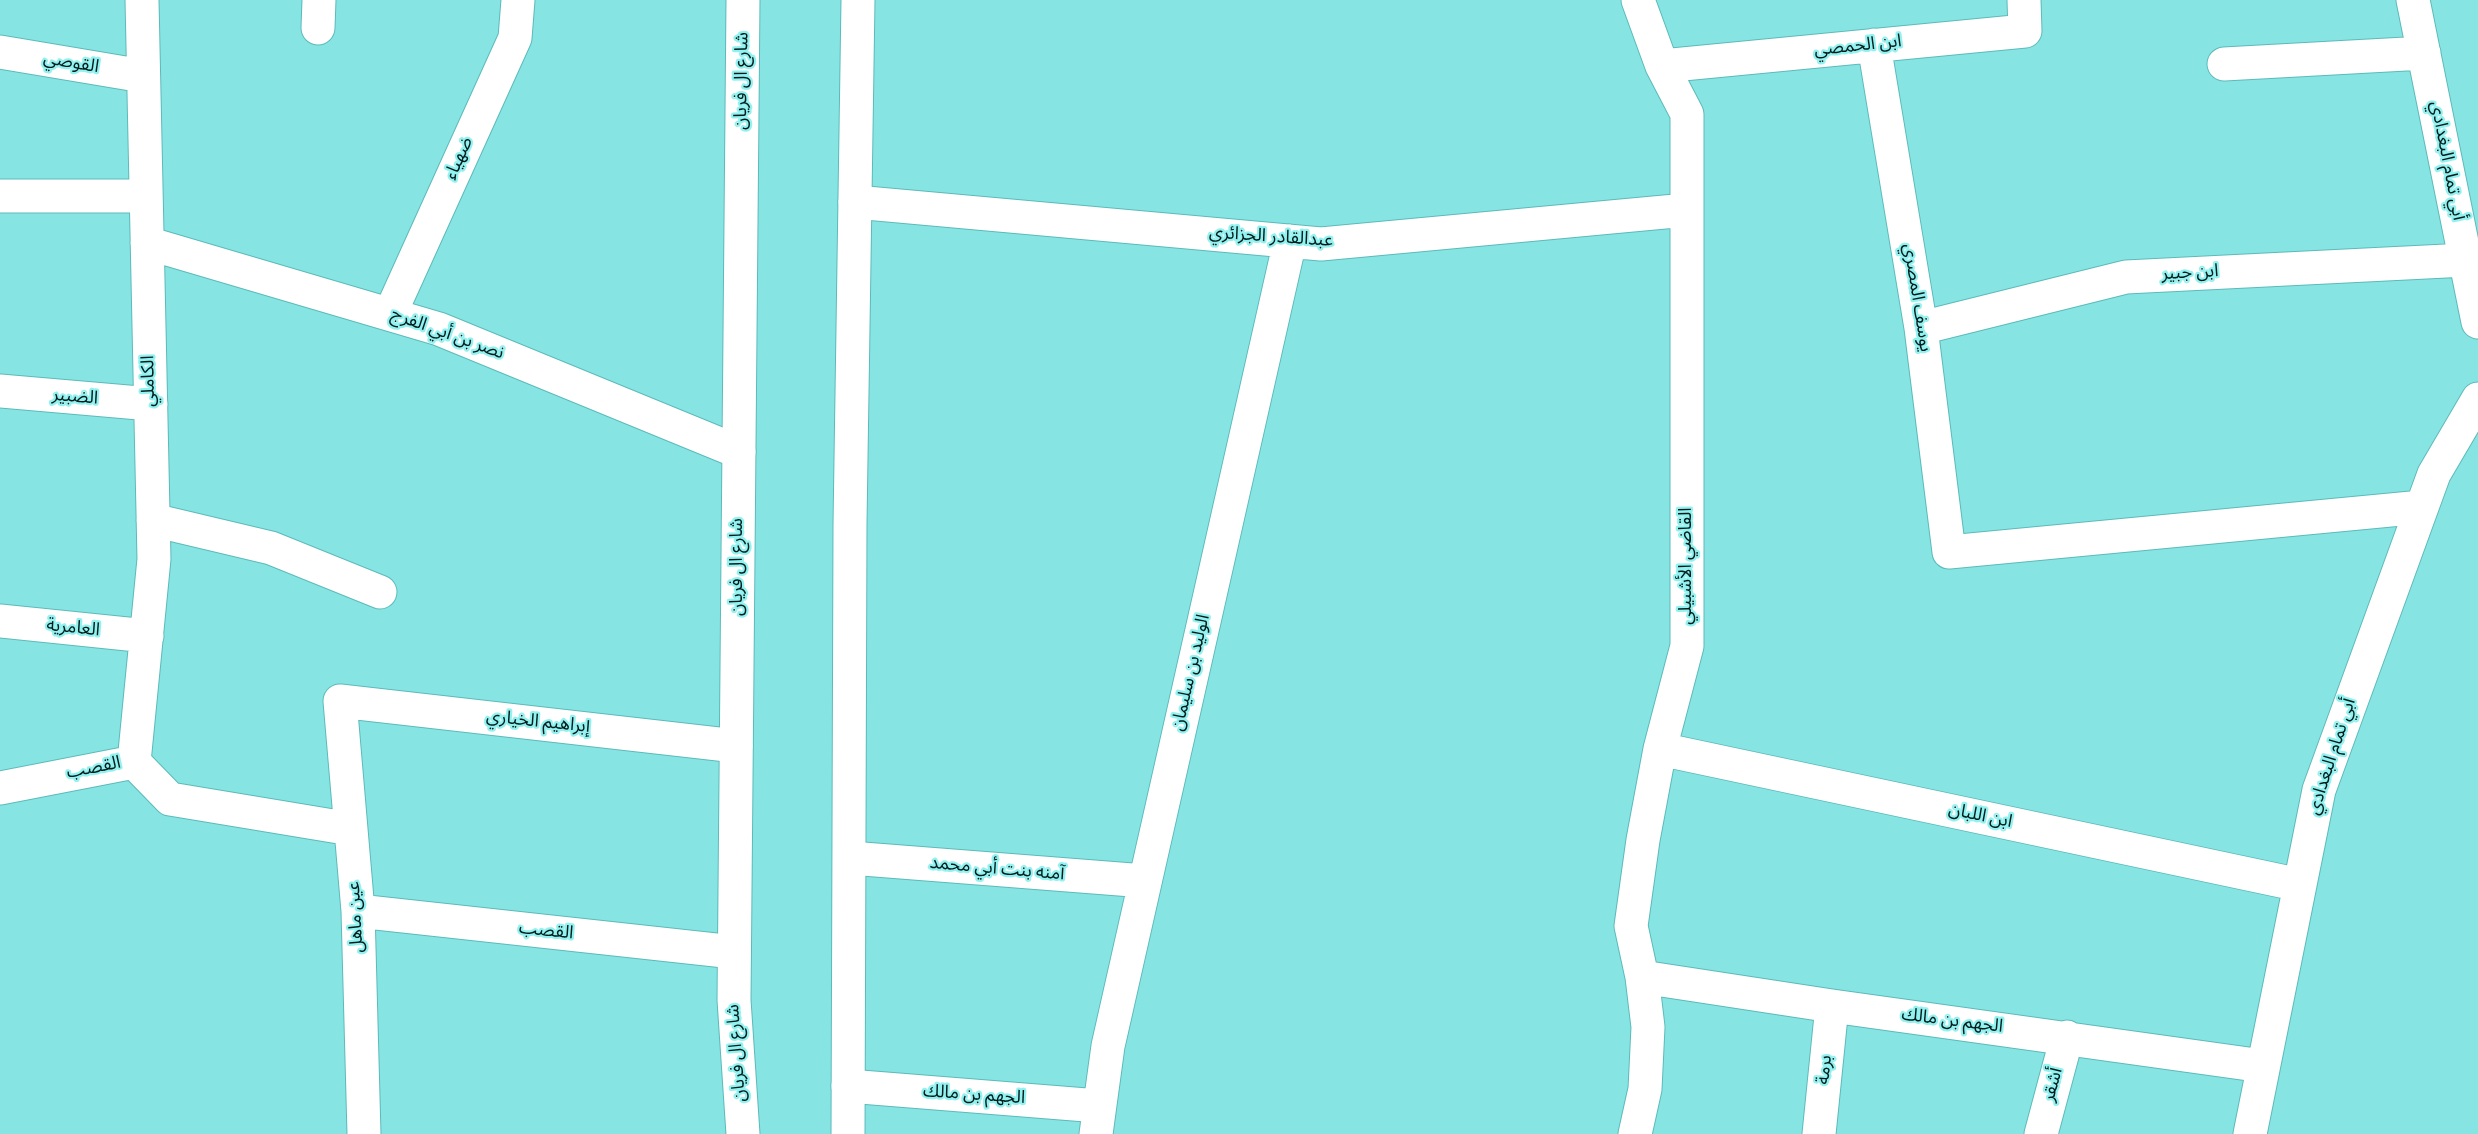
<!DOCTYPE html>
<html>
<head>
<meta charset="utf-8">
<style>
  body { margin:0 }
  canvas { display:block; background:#86e4e3 }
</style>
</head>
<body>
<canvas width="2478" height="1134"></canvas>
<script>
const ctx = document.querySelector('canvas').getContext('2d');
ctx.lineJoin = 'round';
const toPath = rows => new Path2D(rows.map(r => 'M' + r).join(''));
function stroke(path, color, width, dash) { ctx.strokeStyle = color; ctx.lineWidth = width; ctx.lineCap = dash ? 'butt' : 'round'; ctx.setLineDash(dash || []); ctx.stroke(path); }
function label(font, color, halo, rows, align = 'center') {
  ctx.font = font + ' Overpass,"Noto Sans Arabic",sans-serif'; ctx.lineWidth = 4.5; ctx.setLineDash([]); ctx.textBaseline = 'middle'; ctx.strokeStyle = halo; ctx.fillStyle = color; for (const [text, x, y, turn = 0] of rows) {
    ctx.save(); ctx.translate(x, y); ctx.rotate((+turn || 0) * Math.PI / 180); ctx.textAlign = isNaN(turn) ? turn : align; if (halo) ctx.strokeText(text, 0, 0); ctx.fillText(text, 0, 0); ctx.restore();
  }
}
const street = toPath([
  [2413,0,2478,322],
  [318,28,319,0],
  [1874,45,1921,328,1949,552,2422,507],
  [0,52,143,76],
  [2224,64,2424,53],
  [1662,66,2025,31,2024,0],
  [0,196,146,196],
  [855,202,1321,244,1686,210],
  [147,243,439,329,739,452],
  [390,314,515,38,518,0],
  [1921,328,2126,277,2466,260],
  [0,391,151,404],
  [153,520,271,548,380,592],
  [0,621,147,636],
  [1660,749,2300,885],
  [134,762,154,559,142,0],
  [0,788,134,762,170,799,351,829],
  [850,858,1145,881],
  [358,911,734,952],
  [1642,977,1832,1006,2263,1066],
  [848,1086,1099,1106],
  [364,1134,358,911,340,701,736,746],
  [1096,1134,1108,1046,1290,241],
  [1635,1134,1645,1089,1648,1027,1642,977,1631,926,1643,840,1660,749,1687,646,1687,114,1662,66,1638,0],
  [1819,1134,1832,1006],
  [2041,1134,2067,1037],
  [2250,1134,2319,790,2434,474,2478,399]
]);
const secondary = toPath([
  [743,1134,734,1000,743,0],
  [848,1134,850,524,858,0]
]);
stroke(street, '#5cbbba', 35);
stroke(secondary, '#5cbbba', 35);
stroke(street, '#fff', 33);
stroke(secondary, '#fff', 33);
label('18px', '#001c1c', '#93f2f0', [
  ["ابن الحمصي",1858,47,-6],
  ["القوصي",71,64,10],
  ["شارع ال فريان",743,81,-89],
  ["ضهياء",460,159,-66],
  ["أبي تمام البغدادي",2446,161,79],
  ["عبدالقادر الجزائري",1271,238,4],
  ["ابن جبير",2190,274,-3],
  ["يوسف المصري",1916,298,81],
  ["نصر بن أبي الفرج",447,335,20],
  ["الكاملي",150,381,-91],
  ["الضبير",75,398,5],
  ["القاضي الأشبيلي",1687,566,-90],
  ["شارع ال فريان",738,567,-90],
  ["العامرية",73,629,6],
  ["الوليد بن سليمان",1192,673,-77],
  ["إبراهيم الخياري",538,723,6],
  ["أبي تمام البغدادي",2333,757,-72],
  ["القصب",94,769,-11],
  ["ابن اللبان",1980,817,12],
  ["آمنه بنت أبي محمد",997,870,5],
  ["عين ماهل",357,917,-93],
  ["القصب",546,932,6],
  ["الجهم بن مالك",1952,1022,7],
  ["شارع ال فريان",738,1053,-94],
  ["برمة",1826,1070,-84],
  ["أشقر",2054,1085,-75],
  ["الجهم بن مالك",974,1096,4]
]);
</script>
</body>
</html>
